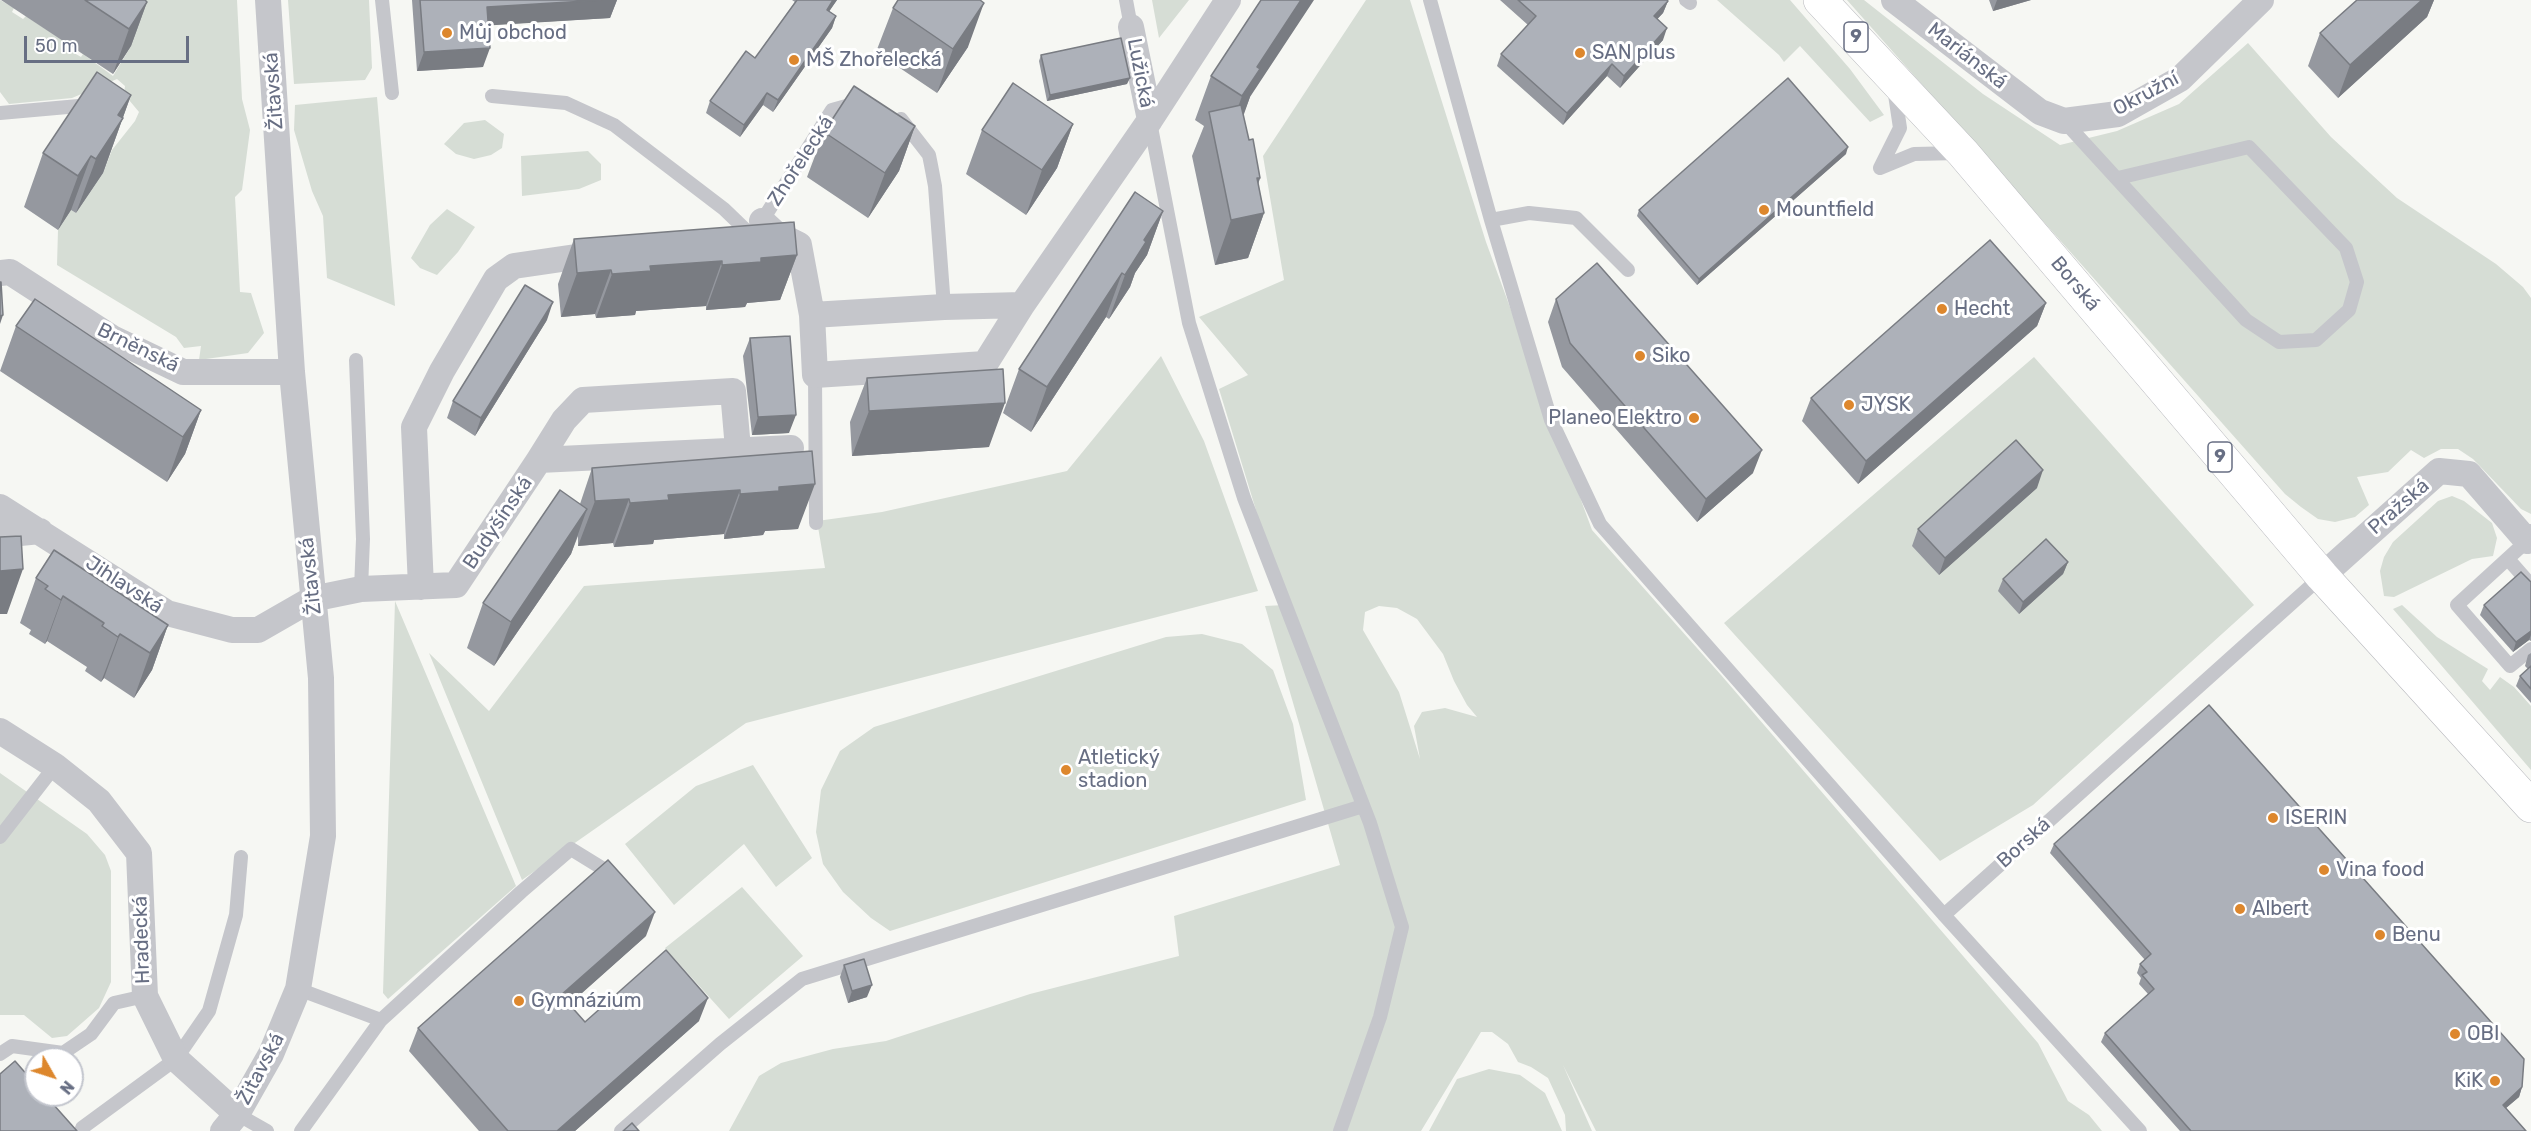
<!DOCTYPE html>
<html>
<head>
<meta charset="utf-8">
<style>
  body { margin:0 }
  #map { position:relative; width:2531px; height:1131px; overflow:hidden; background:#f6f7f3; font-family:Rubik,sans-serif }
  canvas { display:block }
  .north { position:absolute; left:24px; top:1047px; width:60px; height:60px; box-sizing:border-box; background:#fff; border:2px solid #c2c5cd; border-radius:50%; rotate:129deg; font-size:16px; font-weight:700; line-height:24px; text-align:center; color:#676e83 }
  .north::after { content:''; display:block; margin:auto; width:21px; height:27px; background:#dd872d; clip-path:polygon(50% 0,100% 100%,50% 72%,0 100%) }
  .scale { position:absolute; left:24px; top:36px; width:165px; height:27px; box-sizing:border-box; border:3px solid #676e83; border-top:0; padding-left:8px; font-size:18px; line-height:21px; white-space:nowrap; color:#676e83; -webkit-text-stroke:4px #fff; paint-order:stroke }
</style>
</head>
<body>
<div id="map">
<canvas width="2531" height="1131"></canvas>
<div class="north">N</div>
<div class="scale">50 m</div>
</div>
<script>
const ctx = document.querySelector('canvas').getContext('2d');
ctx.lineJoin = 'round';
function fillPath(path, color) { ctx.fillStyle = color; ctx.fill(path, 'evenodd'); }
const toPath = rows => new Path2D(rows.map(r => 'M' + r).join(''));
function stroke(path, color, width, dash) { ctx.strokeStyle = color; ctx.lineWidth = width; ctx.lineCap = dash ? 'butt' : 'round'; ctx.setLineDash(dash || []); ctx.stroke(path); }
function label(font, color, halo, rows, align = 'center') {
  ctx.font = font + ' Rubik,sans-serif'; ctx.lineWidth = 6; ctx.setLineDash([]); ctx.textBaseline = 'middle'; ctx.strokeStyle = halo; ctx.fillStyle = color; for (const [text, x, y, turn = 0] of rows) {
    ctx.save(); ctx.translate(x, y); ctx.rotate((+turn || 0) * Math.PI / 180); ctx.textAlign = isNaN(turn) ? turn : align; if (halo) ctx.strokeText(text, 0, 0); ctx.fillText(text, 0, 0); ctx.restore();
  }
}
fillPath(toPath([
  [0,0,14,8,12,12,23,19,26,16,71,46,69,50,81,57,83,54,113,76,131,46,119,0,237,0,242,99,250,130,242,190,235,197,240,292,251,293,264,333,248,353,199,360,201,346,184,348,176,337,57,265,58,230,71,210,76,213,103,173,112,150,135,121,139,112,124,94,125,86,117,79,72,98,9,104,0,92],
  [288,0,369,0,372,68,365,80,294,84],
  [1152,0,1189,0,1159,38],
  [1366,0,1410,0,1486,242,1592,530,1721,675,2038,1043,2068,1101,2089,1115,2102,1131,1596,1131,1563,1065,1592,1131,1566,1131,1565,1115,1548,1078,1531,1067,1518,1062,1508,1044,1492,1032,1481,1032,1421,1131,729,1131,759,1076,781,1063,833,1049,886,1041,1030,994,1179,956,1174,916,1340,865,1265,606,1285,605,1219,389,1248,375,1199,317,1284,280,1263,156],
  [1379,606,1397,608,1417,619,1443,654,1454,681,1467,705,1477,717,1445,708,1422,712,1414,726,1420,759,1399,692,1363,630,1365,612],
  [1717,0,1790,0,1850,69,1884,115,1870,122,1800,46,1784,62,1779,55],
  [1847,0,1864,0,1983,94,2060,145,2117,131,2179,104,2248,43,2331,137,2397,198,2496,264,2523,287,2531,298,2531,514,2521,509,2473,459,2458,449,2441,449,2424,458,2411,450,2388,472,2357,477,2369,505,2355,517,2335,522,2318,519,2301,507,2285,494],
  [377,97,395,306,327,278,323,216,312,191,294,130,295,105],
  [485,120,504,134,502,148,491,155,474,159,456,154,444,144,464,123],
  [588,151,601,164,601,180,579,189,522,196,521,156],
  [447,209,475,227,458,252,437,275,420,268,411,258,430,225],
  [1161,356,1204,441,1258,591,746,723,522,880,429,653,489,711,584,586,825,568,817,521,882,512,1067,471],
  [2034,357,2254,605,2033,805,1940,861,1724,623],
  [2452,496,2464,501,2492,523,2497,538,2493,556,2472,559,2394,597,2384,596,2380,571,2384,557,2393,542,2438,501],
  [395,601,516,886,388,999,383,993],
  [2402,605,2437,637,2488,669,2482,681,2490,690,2500,677,2514,687,2531,706,2531,770,2393,609],
  [1202,634,1242,644,1273,670,1293,724,1306,800,890,931,871,918,843,892,823,864,816,832,821,790,840,751,874,727,1166,637],
  [753,765,812,858,776,887,744,844,674,905,625,844,696,786],
  [0,773,87,834,105,855,111,871,111,982,99,1008,67,1036,52,1038,24,1015,0,1015],
  [742,887,803,956,729,1019,665,948],
  [1489,1069,1520,1075,1545,1093,1562,1131,1429,1131,1457,1079]
]), '#d6ddd5');
const primary = toPath([
  [1820,0,1963,153,2322,576,2531,806]
]);
stroke(primary, '#b8b9be', 34);
stroke(toPath([
  [382,0,392,93],
  [1126,0,1131,27],
  [1430,0,1491,220,1551,420,1600,524,1944,915,2140,1131],
  [1686,0,1690,3],
  [492,96,566,103,614,125,724,209,752,236],
  [0,113,90,105],
  [901,119,929,155,931,165,935,186,944,307],
  [2064,121,2246,320,2279,342,2316,340,2349,310,2357,282,2346,248,2249,147,2118,178],
  [1150,122,1189,323,1244,498,1370,823,1402,927,1380,1017,1340,1131],
  [1880,168,1900,128,1894,88],
  [1880,168,1914,154,1959,153],
  [1491,220,1529,213,1576,218,1628,270],
  [762,221,832,110,857,103],
  [356,360,363,539,361,589],
  [815,375,816,523],
  [2527,541,2457,605,2510,666,2531,649],
  [2508,559,2531,585],
  [0,837,55,766],
  [1944,915,2322,576],
  [298,989,381,1020,301,1131],
  [381,1020,521,892,571,849,610,873],
  [0,1054,12,1046,63,1053,91,1034,114,1003,145,996],
  [237,1114,267,1131],
  [82,1128,176,1059,209,1011,236,915,241,857],
  [621,1131,720,1044,802,979,1363,806]
]), '#c5c6cb', 14);
stroke(toPath([
  [1894,0,2040,112,2064,121,2118,114,2180,79,2261,0],
  [1131,27,1150,120],
  [762,221,775,233,799,245,812,315],
  [0,273,10,272,112,338,183,372,292,372],
  [1022,305,985,364,815,375,812,315,944,307,1022,305,1150,120,1228,0],
  [539,460,564,420,583,400,733,391,738,449],
  [0,507,167,613,232,630,258,630,312,599,361,589,456,585,539,460,791,448],
  [0,535,40,531],
  [2322,576,2439,471,2469,474,2527,541,2531,537],
  [421,587,414,427,442,371,496,279,514,266,603,253],
  [0,731,55,766,99,801,139,853,145,996,176,1059,237,1114],
  [223,1131,237,1114,271,1054,298,989,323,836,321,678,292,372,268,0]
]), '#c5c6cb', 26);
stroke(primary, '#fff', 33);
fillPath(toPath([
  [1,0,145,0,147,2,131,46,113,74],
  [412,0,617,0,610,18,488,25,483,67,417,71],
  [792,0,837,0,829,11,836,16,832,28,773,112,763,105,740,137,706,113,710,101,755,58,795,2],
  [1500,0,1667,0,1668,1,1663,13,1657,19,1663,40,1620,88,1607,76,1563,125,1497,66,1501,54,1528,25],
  [1989,0,2031,0,1993,11],
  [2357,0,2434,0,2427,17,2338,98,2308,66,2320,33],
  [893,8,968,47,937,93,876,52],
  [1041,55,1127,84,1047,101,1039,61],
  [1211,76,1250,97,1243,115,1249,140,1260,178,1258,185,1264,213,1248,258,1215,265,1192,156,1204,126,1195,120],
  [131,95,103,173,76,213,71,210,58,230,24,207,43,153],
  [1073,124,1057,168,1026,215,966,174,982,130],
  [915,126,899,171,868,218,807,177,824,132],
  [1846,154,1697,285,1637,216,1639,210],
  [1163,211,1147,255,1135,273,1130,287,1109,319,1106,317,1031,432,1003,413,1019,369],
  [574,239,797,255,780,300,747,303,745,307,706,310,706,306,636,311,635,315,596,318,595,314,561,317,558,284],
  [1556,299,1753,473,1697,522,1562,367,1548,322],
  [2046,303,2037,326,1858,484,1802,421,1811,398],
  [547,320,475,436,447,418,453,401],
  [16,326,201,410,185,454,167,482,0,371],
  [750,338,789,433,752,435,743,356],
  [867,378,989,447,852,456,850,422],
  [812,451,798,529,765,531,763,535,724,539,724,534,654,540,653,544,614,547,613,543,578,546,578,536,571,554,494,666,467,648,483,603,580,504,592,468],
  [2037,488,1939,575,1912,546,1918,529],
  [2068,562,2063,574,2019,614,1998,591,2003,579],
  [36,578,168,625,152,670,134,698,104,678,101,682,85,671,87,667,47,641,45,644,29,634,31,630,20,623],
  [2531,582,2531,641,2529,640,2513,652,2480,615,2484,605],
  [2531,653,2531,703,2516,686,2520,676,2528,669,2525,666,2528,655],
  [2054,844,2522,1087,2519,1097,2506,1108,2526,1131,2180,1131,2101,1042,2105,1033,2148,994,2139,984,2141,978,2137,973,2140,964,2145,960,2050,853],
  [646,936,569,1004,585,1022,699,1021,575,1131,479,1131,409,1051,418,1028],
  [844,965,867,997,848,1003,840,977]
]), '#95989f');
fillPath(toPath([
  [602,0,617,0,610,18,480,26,487,7],
  [833,0,837,0,822,22,827,10],
  [1301,0,1314,0,1250,97,1244,114,1226,141,1242,96,1257,67],
  [1997,0,2031,0,1993,11],
  [2422,0,2434,0,2427,17,2338,98,2350,65],
  [1668,1,1663,13,1649,28,1654,16],
  [147,2,131,46,113,74,129,29],
  [984,3,968,47,937,93,953,49],
  [836,16,832,28,773,112,778,100],
  [1667,28,1663,40,1620,88,1624,76],
  [490,48,483,67,417,71,424,52],
  [1612,64,1607,76,1563,125,1567,113],
  [1130,78,1127,84,1047,101,1050,95],
  [767,93,763,105,740,137,744,125],
  [131,95,103,173,76,213,96,159,118,115],
  [1073,124,1057,168,1026,215,1042,170],
  [915,126,899,171,868,218,885,173],
  [1848,147,1846,154,1697,285,1699,279],
  [91,156,71,210,58,230,78,176],
  [1257,178,1260,178,1246,217,1264,213,1248,258,1215,265,1231,220],
  [1163,211,1147,255,1135,273,1130,287,1109,319,1125,275,1144,240],
  [797,255,780,300,747,303,745,307,706,310,722,265,761,258],
  [722,261,706,306,636,311,635,315,596,318,612,274,650,266],
  [611,270,595,314,561,317,577,273],
  [1122,273,1106,317,1031,432,1047,387],
  [553,302,547,320,475,436,481,418],
  [2046,303,2037,326,1858,484,1866,461],
  [3,315,0,324,0,316],
  [1005,403,989,447,852,456,869,411],
  [201,410,185,454,167,482,183,437],
  [796,415,789,433,752,435,758,417],
  [1762,450,1753,473,1697,522,1706,499],
  [2043,470,2037,488,1939,575,1945,558],
  [815,484,798,529,765,531,763,535,724,539,740,494,779,487],
  [740,490,724,534,654,540,653,544,614,547,630,503,668,495],
  [629,499,613,543,578,546,595,501],
  [587,509,571,554,494,666,511,622],
  [2068,562,2063,574,2019,614,2023,602],
  [23,569,7,614,0,614,0,571],
  [63,596,47,641,45,644,61,600],
  [168,625,152,670,134,698,150,653],
  [2531,631,2531,635,2529,640,2513,652,2516,642],
  [120,634,104,678,101,682,118,637],
  [655,912,646,936,553,1019,561,995],
  [872,985,867,997,848,1003,852,991],
  [708,998,699,1021,575,1131,557,1131],
  [2522,1087,2519,1097,2499,1114,2503,1105]
]), '#797c82');
const building = toPath([
  [85,0,145,0,147,2,129,29,85,0],
  [420,0,602,0,487,7,490,48,424,52,420,0],
  [797,0,833,0,827,10,836,16,778,100,767,93,744,125,710,101,746,51,755,58,797,0],
  [898,0,980,0,984,3,953,49,893,8,898,0],
  [1261,0,1301,0,1257,67,1260,69,1242,96,1211,76,1261,0],
  [1518,0,1667,0,1668,1,1654,16,1667,28,1624,76,1612,64,1567,113,1501,54,1536,16,1518,0],
  [2357,0,2422,0,2350,65,2320,33,2357,0],
  [1121,38,1130,78,1050,95,1041,55,1121,38],
  [97,72,131,95,118,115,123,118,96,159,91,156,78,176,43,153,97,72],
  [1788,78,1848,147,1699,279,1639,210,1788,78],
  [1013,83,1073,124,1042,170,982,130,1013,83],
  [854,86,915,126,885,173,824,132,854,86],
  [1241,105,1249,140,1253,139,1260,178,1257,178,1264,213,1231,220,1209,112,1241,105],
  [1135,192,1163,211,1144,240,1146,242,1125,275,1122,273,1047,387,1019,369,1135,192],
  [794,222,797,255,761,258,761,262,722,265,722,261,650,266,651,271,612,274,611,270,577,273,574,239,794,222],
  [1990,240,2046,303,1866,461,1811,398,1990,240],
  [1597,263,1762,450,1706,499,1570,343,1556,299,1597,263],
  [0,282,1,282,3,315,0,316,0,282],
  [525,285,553,302,481,418,453,401,525,285],
  [35,299,201,410,183,437,16,326,35,299],
  [790,336,796,415,758,417,750,338,790,336],
  [1003,369,1005,403,869,411,867,378,1003,369],
  [2016,440,2043,470,1945,558,1918,529,2016,440],
  [812,451,815,484,779,487,779,491,740,494,740,490,668,495,669,500,630,503,629,499,595,501,592,468,812,451],
  [560,490,587,509,511,622,483,603,560,490],
  [21,536,23,569,0,571,0,537,21,536],
  [2046,539,2068,562,2023,602,2003,579,2046,539],
  [54,550,168,625,150,653,120,634,118,637,102,626,104,623,63,596,61,600,45,589,48,586,36,578,54,550],
  [2521,572,2531,582,2531,631,2516,642,2484,605,2521,572],
  [2531,666,2531,689,2520,676,2531,666],
  [2209,705,2524,1059,2522,1087,2503,1105,2526,1131,2191,1131,2105,1033,2154,989,2142,975,2147,972,2140,964,2151,954,2054,844,2209,705],
  [608,860,655,912,561,995,585,1022,666,950,708,998,557,1131,508,1131,418,1028,608,860],
  [864,959,872,985,852,991,844,965,864,959],
  [15,1061,36,1085,36,1095,45,1095,77,1131,0,1131,0,1074,15,1061],
  [632,1123,639,1131,623,1131,632,1123]
]);
fillPath(building, '#adb1b9');
stroke(building, '#797c82', 1.5);
for (const [x, y, r, color] of [
  [447,33,6,"#dd872d"],
  [1580,53,6,"#dd872d"],
  [794,60,6,"#dd872d"],
  [1764,210,6,"#dd872d"],
  [1942,309,6,"#dd872d"],
  [1640,356,6,"#dd872d"],
  [1849,405,6,"#dd872d"],
  [1694,418,6,"#dd872d"],
  [1066,770,6,"#dd872d"],
  [2273,818,6,"#dd872d"],
  [2324,870,6,"#dd872d"],
  [2240,909,6,"#dd872d"],
  [2380,935,6,"#dd872d"],
  [519,1001,6,"#dd872d"],
  [2455,1034,6,"#dd872d"],
  [2495,1081,6,"#dd872d"]
]) { const dot = new Path2D(); dot.arc(x, y, r, 0, 2 * Math.PI); ctx.fillStyle = color; ctx.fill(dot); stroke(dot, '#fff', 2); }
for (const [x, y, w] of [
  [1856,37,24],
  [2220,457,24]
]) { const box = new Path2D(); box.roundRect(x - w / 2, y - 15, w, 30, 4.5); ctx.fillStyle = '#fff'; ctx.fill(box); stroke(box, '#676e83', 1.5); }
label('bold 18px', '#676e83', null, [
  ["9",1856,37],
  ["9",2220,457]
]);
label('20px', '#676e83', '#fff', [
  ["Můj obchod",459,33],
  ["SAN plus",1592,53],
  ["MŠ Zhořelecká",806,60],
  ["Mountfield",1776,210],
  ["Hecht",1954,309],
  ["Siko",1652,356],
  ["JYSK",1861,405],
  ["Planeo Elektro",1682,418,"right"],
  ["Atletický",1078,758],
  ["stadion",1078,781],
  ["ISERIN",2285,818],
  ["Vina food",2336,870],
  ["Albert",2252,909],
  ["Benu",2392,935],
  ["Gymnázium",531,1001],
  ["OBI",2467,1034],
  ["KiK",2483,1081,"right"]
], 'left');
label('20px', '#676e83', '#fff', [
  ["Mariánská",1967,56,38],
  ["Lužická",1140,73,79],
  ["Žitavská",274,91,-94],
  ["Okružní",2146,94,-28],
  ["Zhořelecká",801,161,-57],
  ["Borská",2075,284,50],
  ["Brněnská",138,348,26],
  ["Pražská",2399,507,-41],
  ["Budyšínská",498,523,-56],
  ["Žitavská",311,576,-96],
  ["Jihlavská",124,585,33],
  ["Borská",2024,843,-42],
  ["Hradecká",142,940,-92],
  ["Žitavská",261,1069,-62]
]);
</script>
</body>
</html>
